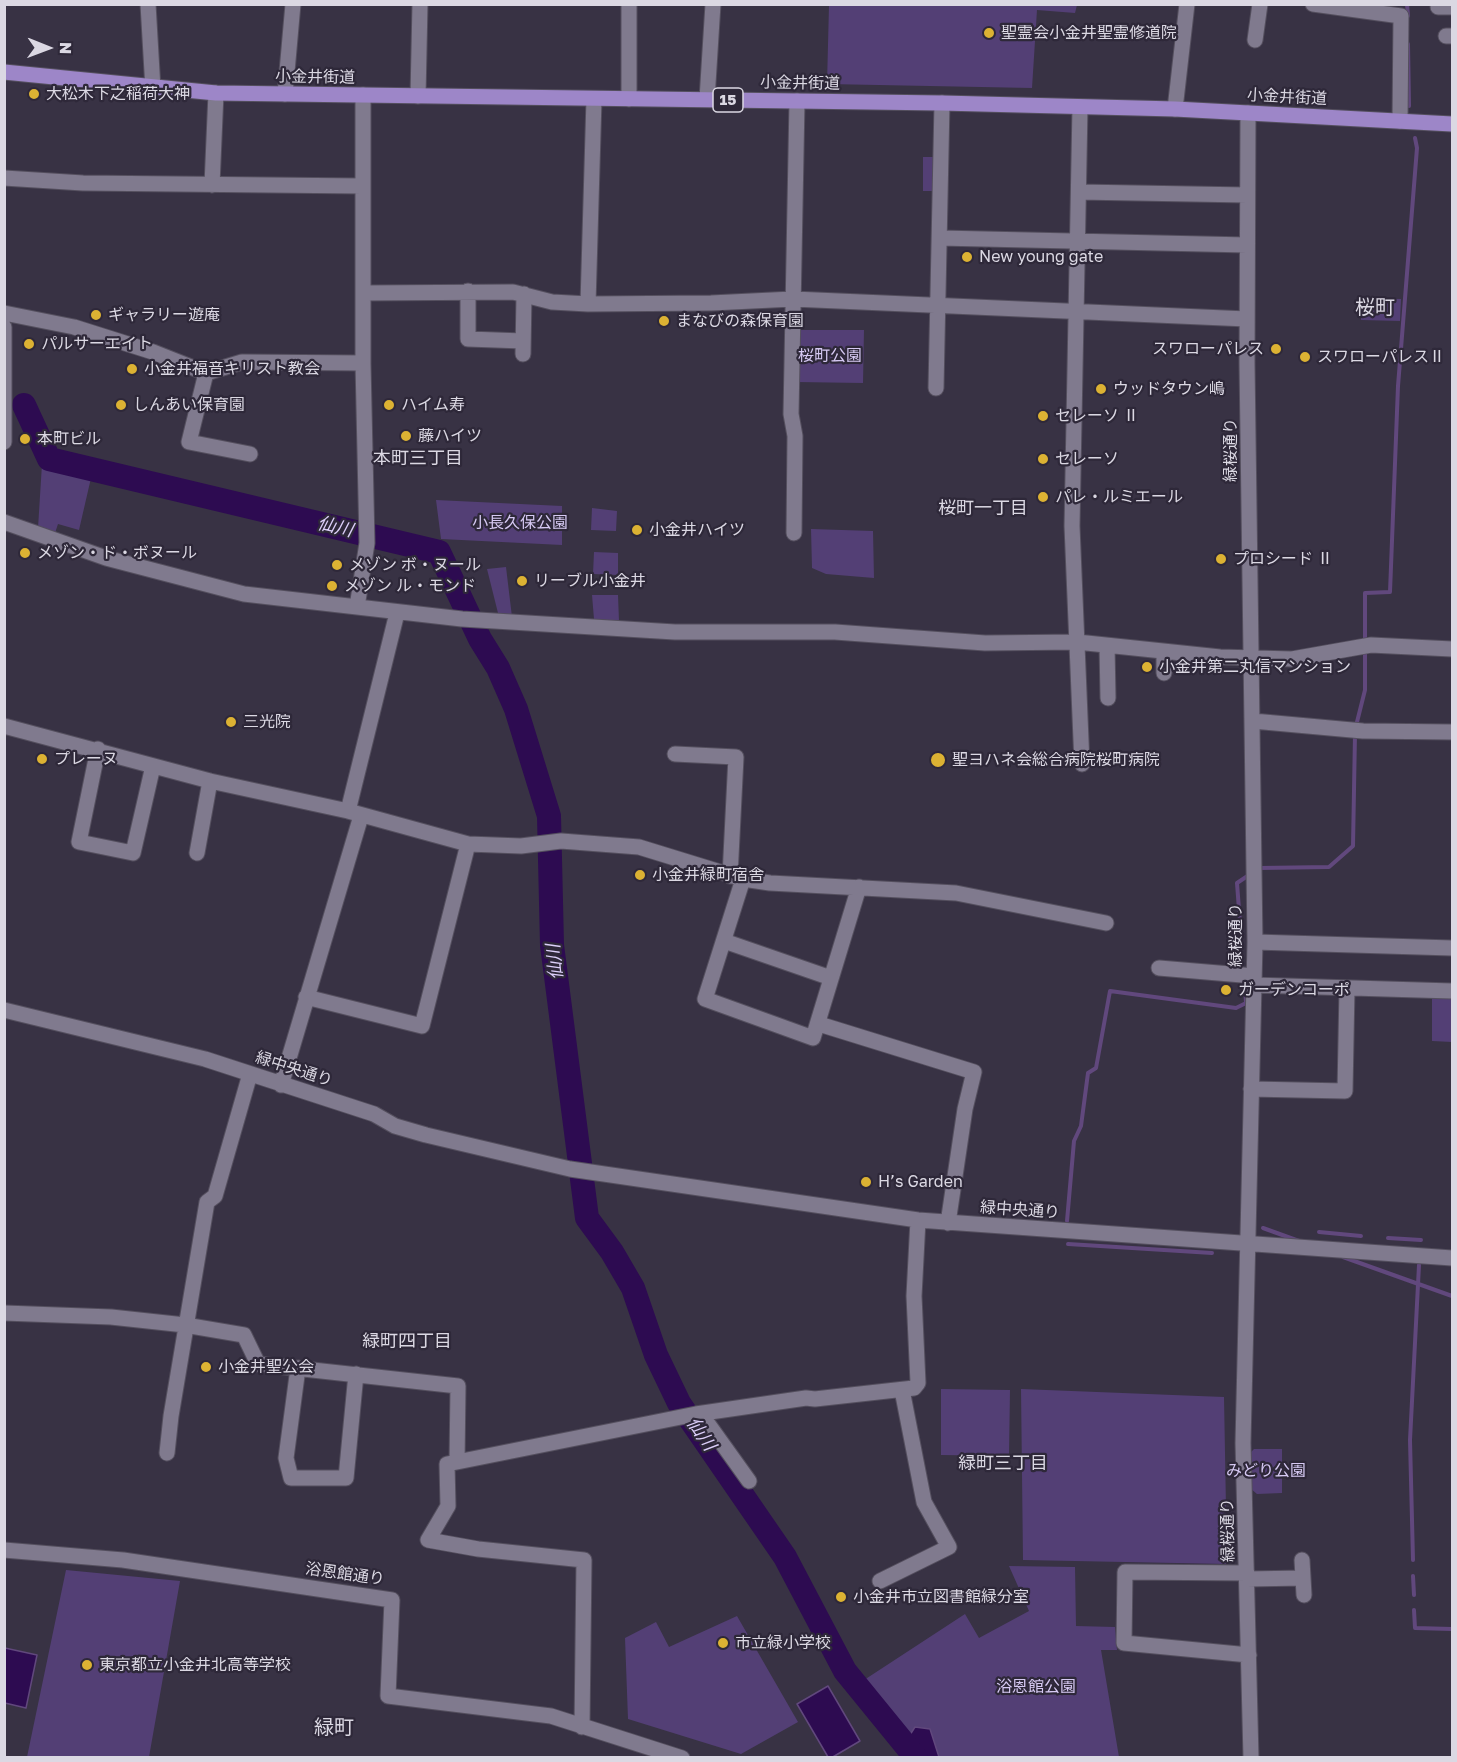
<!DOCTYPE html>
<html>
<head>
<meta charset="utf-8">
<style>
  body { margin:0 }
  #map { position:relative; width:1457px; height:1762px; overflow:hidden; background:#383244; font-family:"Golos Text",sans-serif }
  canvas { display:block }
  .frame { position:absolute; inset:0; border:6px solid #dbd8e3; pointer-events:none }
  .north { position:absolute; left:18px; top:18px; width:60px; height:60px; -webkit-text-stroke:4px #2e2839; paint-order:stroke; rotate:91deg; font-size:16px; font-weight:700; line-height:24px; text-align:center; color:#dbd8e3 }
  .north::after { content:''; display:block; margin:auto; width:21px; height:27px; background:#dbd8e3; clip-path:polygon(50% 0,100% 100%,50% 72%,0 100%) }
</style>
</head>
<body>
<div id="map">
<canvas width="1457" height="1762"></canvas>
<div class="frame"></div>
<div class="north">N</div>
</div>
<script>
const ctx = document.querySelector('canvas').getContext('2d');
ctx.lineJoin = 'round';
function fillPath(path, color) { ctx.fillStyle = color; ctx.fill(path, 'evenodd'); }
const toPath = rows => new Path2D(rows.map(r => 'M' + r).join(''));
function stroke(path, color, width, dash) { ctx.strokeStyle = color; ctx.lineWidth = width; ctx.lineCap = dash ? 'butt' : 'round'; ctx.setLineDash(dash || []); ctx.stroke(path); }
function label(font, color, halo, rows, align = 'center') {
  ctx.font = font + ' "Golos Text","Noto Sans JP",sans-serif'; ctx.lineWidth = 4.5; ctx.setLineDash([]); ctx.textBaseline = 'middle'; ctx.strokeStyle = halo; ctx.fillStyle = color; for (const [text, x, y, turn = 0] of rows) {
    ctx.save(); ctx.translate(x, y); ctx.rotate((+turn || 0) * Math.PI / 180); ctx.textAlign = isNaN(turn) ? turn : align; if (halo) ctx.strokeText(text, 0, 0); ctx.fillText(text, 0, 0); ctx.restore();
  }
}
fillPath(toPath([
  [829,5,829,4,1077,5,1075,13,1037,10,1032,88,827,84],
  [923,157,934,157,934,191,923,191],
  [1362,298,1401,299,1400,321,1361,320],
  [797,330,864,330,863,383,796,382],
  [42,464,91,478,79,530,58,524,55,533,38,528],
  [436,500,562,506,562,545,441,539],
  [592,508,617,511,616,531,591,530],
  [811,529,873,531,874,578,826,574,812,568],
  [594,552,618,553,618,575,593,574],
  [506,567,512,617,499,617,487,569],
  [592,595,618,595,619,621,594,619],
  [1432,997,1452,997,1452,1042,1432,1041],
  [941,1389,1010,1390,1009,1456,941,1455],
  [1021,1389,1224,1397,1227,1564,1023,1560],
  [1254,1449,1282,1449,1282,1493,1257,1494,1250,1488,1249,1454],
  [1009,1566,1075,1567,1076,1626,1115,1627,1117,1650,1101,1650,1119,1757,908,1757,861,1682,965,1614,979,1638,1029,1611],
  [66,1570,180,1581,149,1757,27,1757],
  [737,1616,798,1722,741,1754,628,1719,625,1638,656,1622,669,1647]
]), '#533f75');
const water = toPath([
  [5,1648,37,1655,26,1708,5,1703,5,1648],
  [828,1686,860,1741,831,1758,828,1757,797,1704,828,1686],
  [915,1727,930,1729,939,1757,923,1757,906,1741,915,1727]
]);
fillPath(water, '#2d0b51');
stroke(water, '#61487d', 1.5);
stroke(toPath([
  [1407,4,1408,16],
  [1408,44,1409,106],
  [1365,644,1365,593,1390,592,1398,386,1417,148,1415,138],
  [1356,726,1365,690,1365,651],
  [1259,868,1329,867,1353,846,1355,734],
  [1240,923,1237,883,1249,875],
  [1067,1221,1074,1141,1081,1126,1088,1073,1096,1068,1110,991,1236,1008,1246,1003,1245,985],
  [1263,1228,1299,1241],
  [1319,1232,1361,1236],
  [1388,1238,1421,1240],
  [1068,1244,1212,1253],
  [1343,1257,1452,1296],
  [1413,1560,1410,1440,1419,1265],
  [1413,1576,1414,1595],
  [1414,1610,1415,1628,1452,1629]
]), '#61487d', 4);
stroke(toPath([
  [24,405,49,459,439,552,480,639,498,668,516,709,549,816,552,945,587,1218,612,1252,633,1288,656,1355,679,1403,785,1557,845,1671,916,1758]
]), '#2d0b51', 24);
const minor = toPath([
  [148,4,153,89],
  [1313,4,1401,16,1400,121],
  [1438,7,1452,7],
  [1446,36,1452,36],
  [1255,40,1260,4],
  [285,94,293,4],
  [418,96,420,4],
  [629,99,629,4],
  [707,99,713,4],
  [1080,107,1072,526,1082,764],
  [1175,109,1187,4],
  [1248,113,1247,363,1255,942,1243,1443,1251,1758],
  [4,178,83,183,362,186],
  [212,185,216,93],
  [1079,192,1247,195],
  [940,238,1247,245],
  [468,291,468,339,523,341],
  [364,293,513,292,552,302,588,304,711,303,793,299,1247,319],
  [588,304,594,99],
  [4,313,74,327,153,352,206,373,242,362,363,363],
  [4,327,4,442],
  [523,354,524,294],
  [206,373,189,442,250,454],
  [936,388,942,103],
  [4,522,106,558,244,594,462,619,675,632,835,632,985,643,1077,642,1220,657,1292,659,1371,645,1452,649],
  [794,533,795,436,791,414,797,101],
  [357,607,367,543,363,363,363,95],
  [1107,646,1108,698],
  [1164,673,1164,652],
  [1253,721,1363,731,1452,732],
  [4,726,210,781,348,811,468,844,521,846,561,841,639,847,743,879,770,883,956,893,1106,923],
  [98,749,79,842,133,853,153,766],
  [675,754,736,757,730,876],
  [348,811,397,613],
  [197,853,210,781],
  [743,879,705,999,813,1038,859,887],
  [724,941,831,978],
  [1255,942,1452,948],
  [1159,968,1254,976],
  [1254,985,1452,991],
  [306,997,422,1026,468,844],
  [4,1010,205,1059,374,1114,395,1126,426,1135,570,1169,918,1220,1452,1258],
  [819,1024,974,1072,965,1109,948,1223],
  [281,1085,361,816],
  [1251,1089,1345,1091,1347,988],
  [4,1313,111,1317,185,1325,244,1335,258,1364,458,1386,457,1462],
  [298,1368,286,1458,291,1478,346,1478,356,1374],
  [701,1414,749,1481],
  [167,1453,171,1416,207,1202,215,1196,250,1074],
  [4,1550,123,1560,392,1600,388,1696,551,1716,682,1758],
  [1302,1560,1304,1595],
  [1247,1573,1125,1572,1124,1643,1249,1655],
  [1247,1579,1303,1578],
  [880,1581,949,1547,924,1502,902,1390],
  [582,1727,584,1560,478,1549,428,1540,448,1506,447,1464,696,1414,806,1398,815,1399,914,1388,918,1383,914,1296,918,1220]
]);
const major = toPath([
  [4,72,216,93,942,103,1175,109,1452,124]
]);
stroke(minor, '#544f5e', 17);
stroke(major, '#544f5e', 17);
stroke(minor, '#807a8e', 15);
stroke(major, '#9d86c8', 15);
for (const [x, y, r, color] of [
  [989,33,6,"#dcb233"],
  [34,94,6,"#dcb233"],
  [967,257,6,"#dcb233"],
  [96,315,6,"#dcb233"],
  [664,321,6,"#dcb233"],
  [29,344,6,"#dcb233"],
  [1276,349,6,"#dcb233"],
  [1305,357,6,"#dcb233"],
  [132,369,6,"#dcb233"],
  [1101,389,6,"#dcb233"],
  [121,405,6,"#dcb233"],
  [389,405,6,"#dcb233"],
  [1043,416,6,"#dcb233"],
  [406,436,6,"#dcb233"],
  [25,439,6,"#dcb233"],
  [1043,459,6,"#dcb233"],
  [1043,497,6,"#dcb233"],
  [637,530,6,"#dcb233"],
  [25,553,6,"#dcb233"],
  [1221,559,6,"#dcb233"],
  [337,565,6,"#dcb233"],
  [522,581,6,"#dcb233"],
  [332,586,6,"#dcb233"],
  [1147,667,6,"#dcb233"],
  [231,722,6,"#dcb233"],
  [42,759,6,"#dcb233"],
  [938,760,8,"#dcb233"],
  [640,875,6,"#dcb233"],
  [1226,990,6,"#dcb233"],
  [866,1182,6,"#dcb233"],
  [206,1367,6,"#dcb233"],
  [841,1597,6,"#dcb233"],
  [723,1643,6,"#dcb233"],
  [87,1665,6,"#dcb233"]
]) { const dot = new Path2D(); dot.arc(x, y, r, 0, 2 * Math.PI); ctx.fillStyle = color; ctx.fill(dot); stroke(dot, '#2e2839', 2); }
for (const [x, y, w] of [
  [728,100,30]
]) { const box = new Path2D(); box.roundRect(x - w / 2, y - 12, w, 24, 4.5); ctx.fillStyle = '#2e2839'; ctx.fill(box); stroke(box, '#dbd8e3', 1.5); }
label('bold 15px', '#dbd8e3', null, [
  ["15",728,100]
]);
label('16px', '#dbd8e3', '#2e2839', [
  ["聖霊会小金井聖霊修道院",1001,33],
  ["大松木下之稲荷大神",46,94],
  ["New young gate",979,257],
  ["ギャラリー遊庵",108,315],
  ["まなびの森保育園",676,321],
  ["パルサーエイト",41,344],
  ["スワローパレス",1264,349,"right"],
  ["スワローパレスⅡ",1317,357],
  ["小金井福音キリスト教会",144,369],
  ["ウッドタウン嶋",1113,389],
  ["しんあい保育園",133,405],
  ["ハイム寿",401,405],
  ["セレーソ Ⅱ",1055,416],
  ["藤ハイツ",418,436],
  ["本町ビル",37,439],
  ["セレーソ",1055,459],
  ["パレ・ルミエール",1055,497],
  ["小金井ハイツ",649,530],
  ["メゾン・ド・ボヌール",37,553],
  ["プロシード Ⅱ",1233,559],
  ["メゾン ボ・ヌール",349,565],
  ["リーブル小金井",534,581],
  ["メゾン ル・モンド",344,586],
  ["小金井第二丸信マンション",1159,667],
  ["三光院",243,722],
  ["プレーヌ",54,759],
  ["聖ヨハネ会総合病院桜町病院",952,760],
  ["小金井緑町宿舎",652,875],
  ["ガーデンコーポ",1238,990],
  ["H’s Garden",878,1182],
  ["小金井聖公会",218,1367],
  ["小金井市立図書館緑分室",853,1597],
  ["市立緑小学校",735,1643],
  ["東京都立小金井北高等学校",99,1665]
], 'left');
label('16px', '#dbd8e3', '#2e2839', [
  ["小金井街道",315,77,1],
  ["小金井街道",800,83,1],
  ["小金井街道",1287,97,3],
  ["緑桜通り",1231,450,-90],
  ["緑桜通り",1236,935,-90],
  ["緑中央通り",294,1069,18],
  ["緑中央通り",1020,1210,4],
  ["緑桜通り",1228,1530,-91],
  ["浴恩館通り",345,1574,8]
]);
label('16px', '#d6c9f3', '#2e2839', [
  ["桜町公園",830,356],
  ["小長久保公園",520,523],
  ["みどり公園",1266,1471],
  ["浴恩館公園",1036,1687]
]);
label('18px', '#dbd8e3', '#2e2839', [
  ["本町三丁目",418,458],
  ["桜町一丁目",983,508],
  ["緑町四丁目",407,1341],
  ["緑町三丁目",1003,1463]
]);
label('italic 18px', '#dccff9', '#2e2839', [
  ["仙川",335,527,13],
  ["仙川",555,962,-96],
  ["仙川",701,1434,55]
]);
label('20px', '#dbd8e3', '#2e2839', [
  ["桜町",1375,308],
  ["緑町",334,1728]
]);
</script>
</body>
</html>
